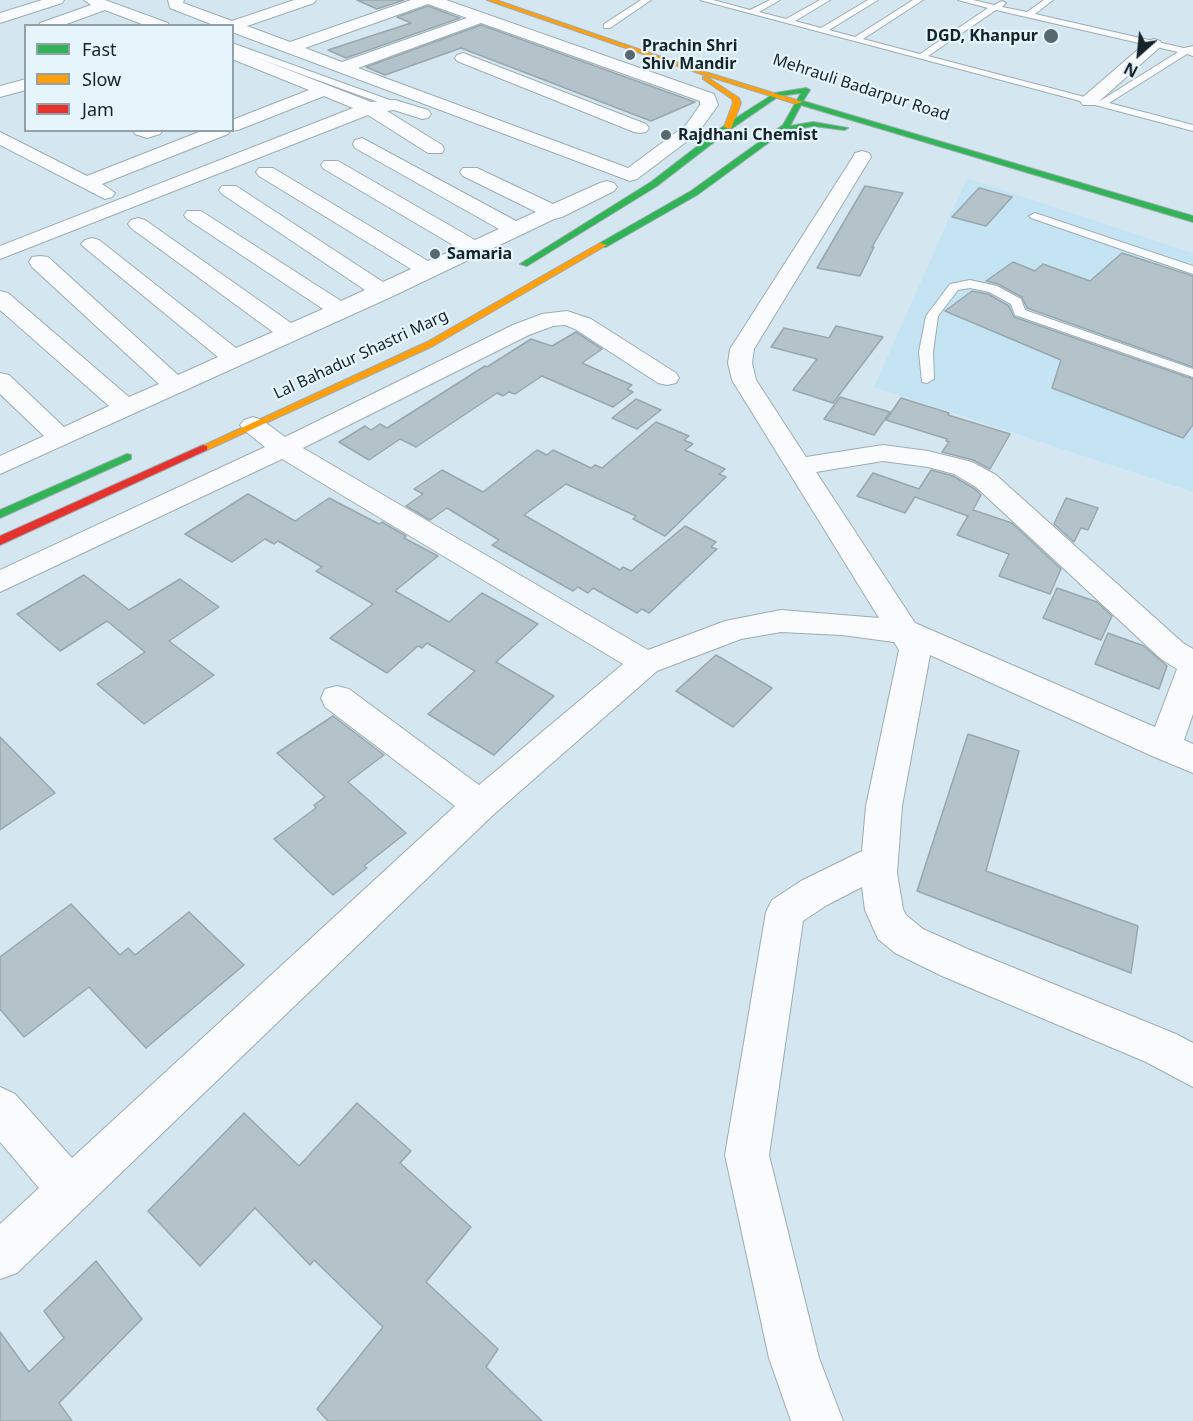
<!DOCTYPE html>
<html>
<head>
<meta charset="utf-8">
<style>
  body { margin:0 }
  #map { position:relative; width:1193px; height:1421px; overflow:hidden; background:#d4e7f0; font-family:"Noto Sans",sans-serif }
  canvas { display:block }
  .legend { position:absolute; left:24px; top:24px; width:210px; height:108px; box-sizing:border-box; background:#e6f5fc; border:2px solid #92a1a8; margin:0; padding:8px 10px; list-style:none; font-size:18px; color:#15232a }
  .legend li { display:flex; align-items:center; gap:12px; height:30px }
  .legend b { width:30px; border:2px solid #92a1a8 }
  .north { position:absolute; left:1109px; top:24px; width:60px; height:60px; -webkit-text-stroke:4px #e6f5fc; paint-order:stroke; rotate:207deg; font-size:16px; font-weight:700; line-height:24px; text-align:center; color:#15232a }
  .north::after { content:''; display:block; margin:auto; width:21px; height:27px; background:#15232a; clip-path:polygon(50% 0,100% 100%,50% 72%,0 100%) }
</style>
</head>
<body>
<div id="map">
<canvas width="1193" height="1421"></canvas>
<ul class="legend">
<li><b style="height:8px;background:#30b455"></b>Fast</li>
<li><b style="height:8px;background:#ff9f0a"></b>Slow</li>
<li><b style="height:8px;background:#e5322d"></b>Jam</li>
</ul>
<div class="north">N</div>
</div>
<script>
const ctx = document.querySelector('canvas').getContext('2d');
ctx.lineJoin = 'round';
function fillPath(path, color) { ctx.fillStyle = color; ctx.fill(path, 'evenodd'); }
const toPath = rows => new Path2D(rows.map(r => 'M' + r).join(''));
function stroke(path, color, width, dash) { ctx.strokeStyle = color; ctx.lineWidth = width; ctx.lineCap = dash ? 'butt' : 'round'; ctx.setLineDash(dash || []); ctx.stroke(path); }
function label(font, color, halo, rows, align = 'center') {
  ctx.font = font + ' "Noto Sans",sans-serif'; ctx.lineWidth = 4.5; ctx.setLineDash([]); ctx.textBaseline = 'middle'; ctx.strokeStyle = halo; ctx.fillStyle = color; for (const [text, x, y, turn = 0] of rows) {
    ctx.save(); ctx.translate(x, y); ctx.rotate((+turn || 0) * Math.PI / 180); ctx.textAlign = isNaN(turn) ? turn : align; if (halo) ctx.strokeText(text, 0, 0); ctx.fillText(text, 0, 0); ctx.restore();
  }
}
fillPath(toPath([
  [967,178,1193,253,1193,492,874,387]
]), '#c4e4f4');
const building = toPath([
  [357,0,404,0,377,9,357,0],
  [428,6,460,18,346,58,328,50,411,23,397,17,428,6],
  [481,25,695,102,651,121,461,48,385,75,366,67,481,25],
  [865,186,903,193,872,247,874,247,860,276,817,268,865,186],
  [979,188,1012,197,986,226,952,217,979,188],
  [1122,253,1193,276,1193,367,1027,308,1022,297,998,284,986,281,1013,262,1035,271,1043,264,1090,281,1122,253],
  [972,291,988,294,1009,306,1014,317,1193,379,1193,425,1183,438,1052,388,1061,360,945,311,972,291],
  [836,326,883,337,833,403,793,390,817,359,771,347,784,328,829,338,836,326],
  [576,332,602,349,582,363,632,385,627,389,633,392,613,407,542,376,515,394,509,392,503,396,497,393,416,447,400,439,369,460,339,442,365,426,371,430,380,424,387,428,485,366,487,367,531,339,552,346,576,332],
  [840,397,890,412,874,435,824,419,840,397],
  [901,398,949,413,948,415,1010,434,990,469,973,460,942,452,949,442,946,441,947,439,886,420,901,398],
  [636,399,661,410,637,429,612,418,636,399],
  [656,422,689,436,684,440,693,444,685,450,725,469,719,474,726,477,665,536,633,519,636,516,566,484,524,515,620,570,623,567,631,571,685,526,716,542,711,547,717,549,649,613,642,609,637,613,593,588,588,593,578,587,573,591,492,545,499,540,447,508,430,520,406,506,423,494,414,489,442,470,483,492,537,450,547,455,553,450,591,468,595,465,602,468,656,422],
  [931,470,953,476,975,489,981,495,973,510,1012,523,1061,569,1050,594,999,576,1009,554,957,535,968,516,915,497,905,513,857,496,873,473,919,489,931,470],
  [248,494,295,521,329,498,379,524,382,522,406,536,404,538,438,556,395,591,449,622,482,593,538,624,496,662,554,696,494,755,428,714,475,671,427,643,422,648,418,646,387,673,330,638,373,604,316,571,322,567,278,541,274,544,265,539,232,562,185,534,248,494],
  [1066,498,1098,508,1088,530,1081,528,1074,542,1054,524,1066,498],
  [84,575,129,610,180,579,219,607,169,641,214,675,144,724,97,684,145,652,107,621,60,651,17,614,84,575],
  [1057,588,1097,602,1112,616,1101,640,1043,618,1057,588],
  [1108,633,1144,646,1167,666,1159,689,1095,664,1108,633],
  [716,655,772,688,733,727,676,691,716,655],
  [333,716,384,755,348,782,406,833,364,866,367,868,333,895,274,839,316,808,314,805,325,797,277,753,333,716],
  [968,734,1019,751,986,871,1138,926,1131,973,917,891,968,734],
  [0,737,55,793,0,830,0,737],
  [71,904,120,955,128,948,135,955,189,912,244,965,146,1048,89,987,24,1037,0,1009,0,957,71,904],
  [357,1103,411,1151,400,1163,471,1227,426,1282,498,1349,486,1367,542,1421,328,1421,317,1409,383,1327,314,1260,310,1265,255,1208,200,1266,148,1211,244,1113,299,1166,357,1103],
  [96,1261,142,1319,59,1403,72,1421,0,1421,0,1332,29,1372,64,1338,44,1311,96,1261]
]);
fillPath(building, '#b4c3ca');
stroke(building, '#98a7ae', 1.5);
const lane = toPath([
  [641,0,651,0,610,28,604,28,604,24,641,0],
  [700,0,713,0,750,10,770,0,780,0,759,12,786,19,820,0,830,0,795,21,821,28,868,0,878,0,829,30,855,37,913,0,923,0,863,39,920,54,988,8,958,0,973,0,994,5,1002,1,1006,3,1002,7,1027,12,1044,0,1053,0,1035,14,1184,48,1193,46,1193,56,1187,54,1109,103,1193,125,1193,131,700,0],
  [996,10,1178,52,1100,101,928,56,996,10],
  [232,43,398,103,400,105,392,107,232,49,232,43],
  [1035,213,1193,266,1193,274,1031,218,1029,216,1035,213],
  [970,280,997,286,1021,299,1025,310,1193,369,1193,377,1015,315,1011,304,989,292,970,288,958,290,938,316,933,352,934,379,927,383,922,382,919,352,926,316,950,284,970,280]
]);
const street = toPath([
  [42,0,64,0,62,3,0,23,0,13,42,0],
  [84,0,105,0,168,23,170,26,147,26,105,10,61,26,38,26,40,23,91,5,84,0],
  [168,0,184,0,183,3,232,21,294,0,316,0,314,3,247,26,290,42,411,0,446,0,714,94,718,105,698,133,637,179,630,181,232,32,232,26,216,26,170,8,168,0],
  [428,4,467,18,342,62,305,48,428,4],
  [481,23,700,101,700,105,686,125,628,168,358,68,481,23],
  [1154,39,1160,41,1162,44,1160,47,1095,105,1083,105,1080,101,1083,97,1148,41,1154,39],
  [232,48,371,102,395,100,428,110,431,114,428,118,422,119,394,110,387,111,442,145,444,149,442,153,428,153,368,115,0,259,0,246,353,108,324,96,238,130,230,131,228,134,102,184,115,193,112,197,105,199,0,145,0,132,87,176,204,130,232,130,232,120,309,90,232,59,232,48],
  [463,53,646,124,649,128,646,132,640,133,634,132,457,61,455,58,457,55,463,53],
  [26,79,26,90,0,97,0,86,26,79],
  [132,130,163,130,160,134,147,138,135,134,132,130],
  [362,138,516,221,536,212,463,176,460,172,463,168,477,168,553,204,600,183,607,181,614,183,617,187,614,191,562,217,554,219,391,297,0,474,0,456,44,436,0,394,0,373,9,375,64,427,109,406,0,310,0,291,8,293,129,397,159,384,32,267,29,262,32,257,40,256,48,257,178,375,218,357,85,248,81,244,85,240,92,238,99,240,236,348,273,332,131,228,128,224,131,220,138,218,145,220,291,323,323,309,187,219,184,215,187,211,201,211,341,301,365,290,222,194,219,190,222,186,236,186,383,282,411,269,259,176,256,172,259,168,273,168,428,261,458,248,324,169,321,165,324,161,338,161,475,240,499,229,355,148,353,144,355,140,362,138],
  [862,151,869,153,871,157,754,349,752,363,756,380,806,457,883,445,928,451,972,462,996,475,1183,643,1193,649,1193,714,1184,740,1193,744,1193,773,1152,756,930,655,902,806,897,873,903,909,906,915,923,929,970,950,1176,1034,1193,1043,1193,1087,1146,1062,942,976,895,953,878,939,865,910,862,887,827,905,803,921,769,1155,819,1358,843,1421,791,1421,769,1358,725,1155,766,912,772,900,801,881,862,851,866,806,899,650,894,642,842,635,781,632,741,639,657,671,493,815,17,1273,0,1279,0,1224,39,1188,0,1142,0,1087,15,1094,72,1158,455,806,325,707,321,698,325,689,337,686,349,689,479,785,623,664,282,459,0,592,0,570,265,447,244,430,240,425,244,420,253,417,262,420,285,437,513,325,542,314,567,311,591,319,676,373,679,378,676,383,667,385,658,383,575,329,565,325,553,326,529,335,303,448,648,650,725,621,781,610,879,618,732,380,728,363,730,349,853,157,855,153,862,151],
  [883,461,928,467,954,474,976,487,1161,659,1177,669,1155,727,915,623,816,472,883,461]
]);
const fast = toPath([
  [806,88,810,90,803,101,1193,216,1193,222,801,105,790,126,813,122,848,128,844,130,813,126,783,132,697,195,606,247,600,247,600,243,691,191,783,125,801,93,779,96,731,129,657,186,527,266,520,264,651,182,725,125,775,93,806,88],
  [127,454,131,455,131,459,0,518,0,510,127,454]
]);
const slow = toPath([
  [487,0,496,0,702,71,803,102,796,104,698,73,487,0],
  [703,77,707,77,739,98,741,103,731,129,724,127,733,103,732,99,703,79,703,77],
  [600,243,607,245,433,346,207,450,199,450,198,448,427,342,600,243]
]);
const jam = toPath([
  [203,445,207,446,207,450,0,545,0,536,203,445]
]);
stroke(lane, '#9dacb3', 2);
stroke(street, '#9dacb3', 2);
stroke(fast, '#9dacb3', 2);
stroke(slow, '#9dacb3', 2);
stroke(jam, '#9dacb3', 2);
fillPath(lane, '#f9fbfd');
fillPath(street, '#f9fbfd');
fillPath(fast, '#30b455');
fillPath(slow, '#ff9f0a');
fillPath(jam, '#e5322d');
for (const [x, y, r, color] of [
  [1051,36,8,"#58686f"],
  [630,55,6,"#58686f"],
  [666,135,6,"#58686f"],
  [435,254,6,"#58686f"]
]) { const dot = new Path2D(); dot.arc(x, y, r, 0, 2 * Math.PI); ctx.fillStyle = color; ctx.fill(dot); stroke(dot, '#e6f5fc', 2); }
label('bold 16px', '#15232a', '#e6f5fc', [
  ["DGD, Khanpur",1038,36,"right"],
  ["Prachin Shri",642,46],
  ["Shiv Mandir",642,64],
  ["Rajdhani Chemist",678,135],
  ["Samaria",447,254]
], 'left');
label('16px', '#15232a', '#e6f5fc', [
  ["Mehrauli Badarpur Road",861,88,18],
  ["Lal Bahadur Shastri Marg",361,355,-25]
]);
</script>
</body>
</html>
